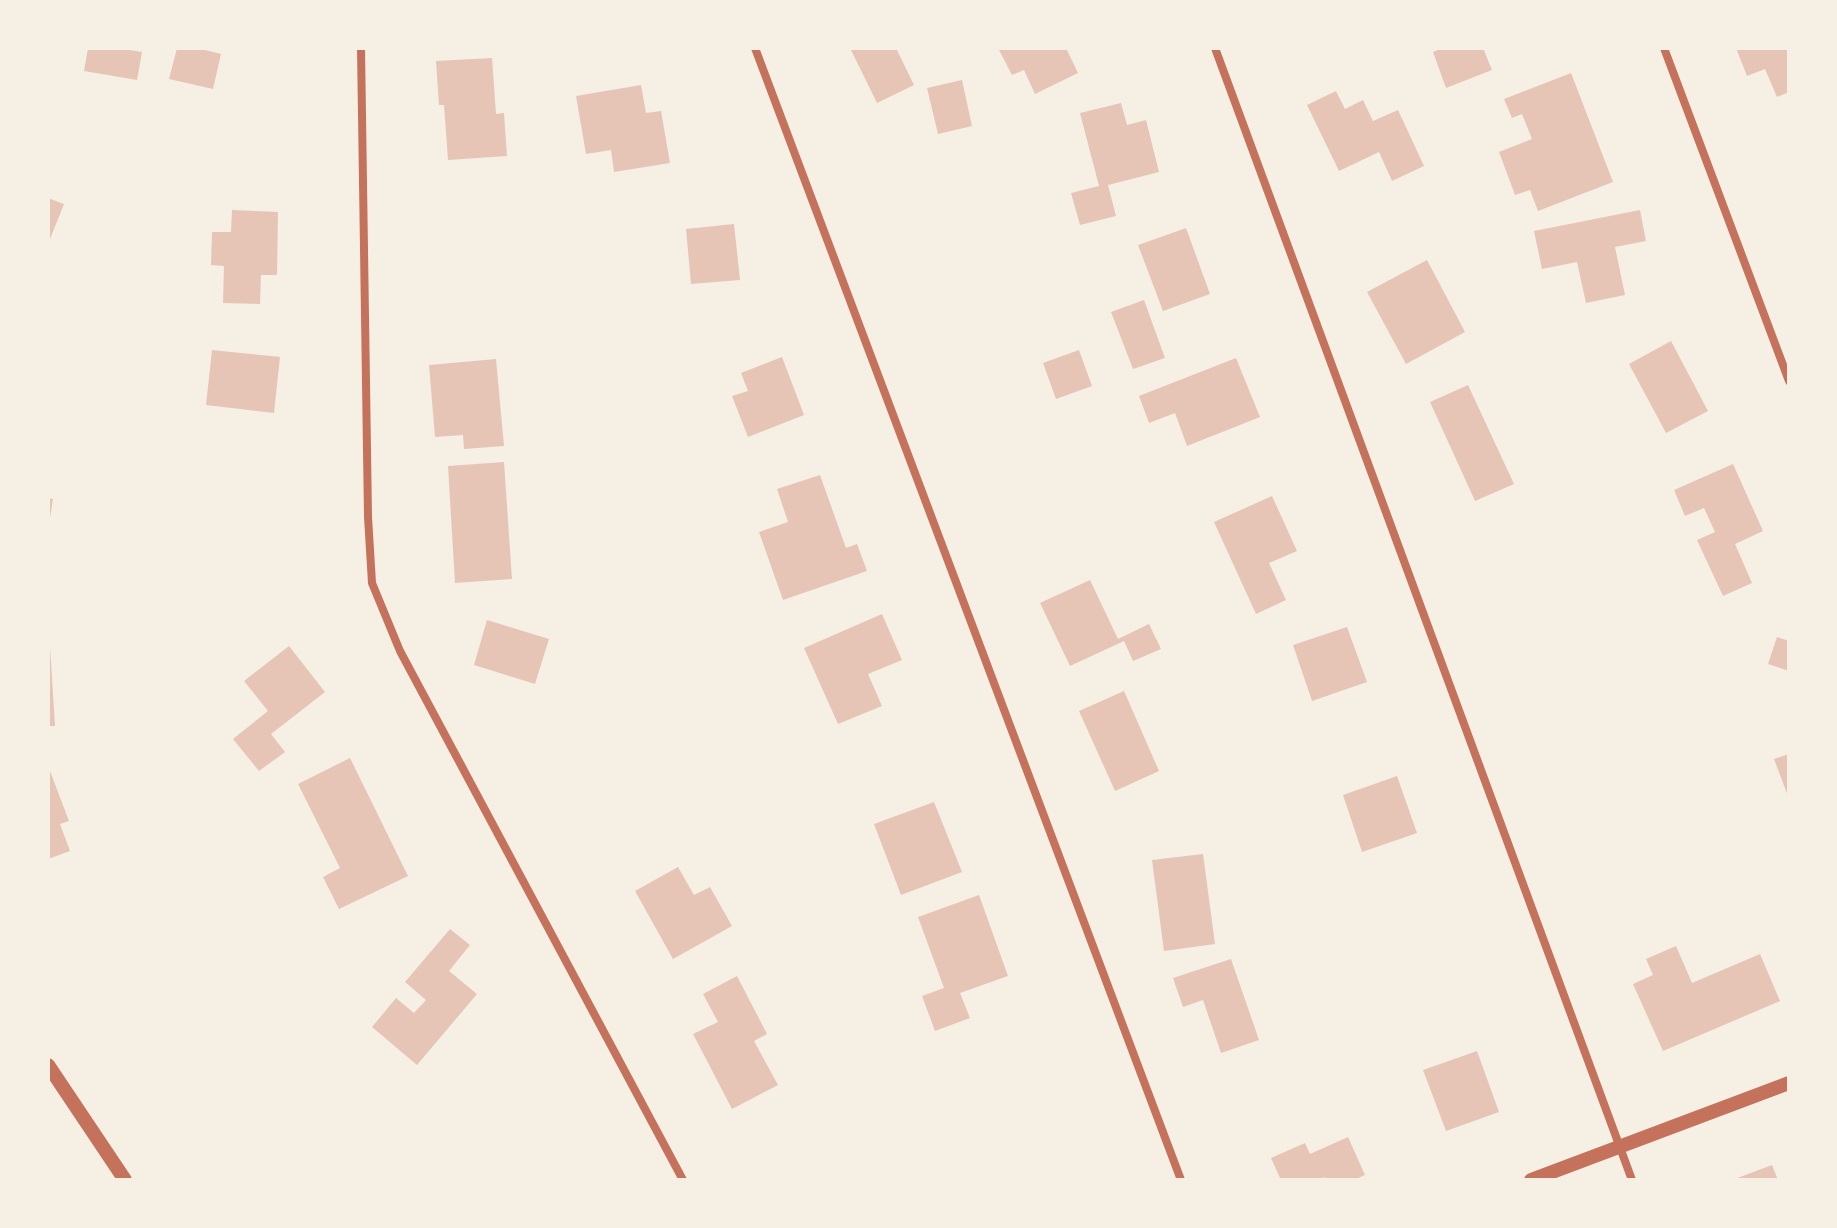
<!DOCTYPE html>
<html>
<head>
<meta charset="utf-8">
<style>
  body { margin:0 }
  #map { position:relative; width:1837px; height:1228px; overflow:hidden; background:#f6efe4; font-family:"Work Sans",sans-serif }
  canvas { display:block }
  .frame { position:absolute; inset:0; border:50px solid #f6efe4; pointer-events:none }
</style>
</head>
<body>
<div id="map">
<canvas width="1837" height="1228"></canvas>
<div class="frame"></div>
</div>
<script>
const ctx = document.querySelector('canvas').getContext('2d');
ctx.lineJoin = 'round';
function fillPath(path, color) { ctx.fillStyle = color; ctx.fill(path, 'evenodd'); }
const toPath = rows => new Path2D(rows.map(r => 'M' + r).join(''));
function stroke(path, color, width, dash) { ctx.strokeStyle = color; ctx.lineWidth = width; ctx.lineCap = dash ? 'butt' : 'round'; ctx.setLineDash(dash || []); ctx.stroke(path); }
fillPath(toPath([
  [88,48,118,48,142,52,137,80,84,71],
  [177,48,197,48,221,54,213,89,169,79],
  [850,48,896,48,914,85,877,103],
  [998,48,1066,48,1078,73,1035,94,1024,70,1012,75],
  [1443,48,1483,48,1492,70,1446,88,1433,52],
  [1736,48,1789,48,1789,92,1777,97,1765,69,1747,76],
  [492,58,496,114,504,113,507,156,448,160,444,105,439,105,436,61],
  [1571,73,1613,182,1538,211,1530,190,1515,195,1499,152,1532,139,1522,114,1512,118,1504,99],
  [962,80,972,126,938,134,927,88],
  [641,85,646,113,661,111,670,163,614,172,611,150,586,154,576,96],
  [1336,91,1345,109,1363,100,1373,121,1398,110,1424,166,1392,181,1379,152,1339,171,1307,105],
  [1121,103,1127,125,1146,120,1159,172,1108,185,1116,216,1080,225,1071,193,1099,186,1080,113],
  [48,198,64,204,48,244],
  [232,210,278,212,277,275,261,275,260,304,223,303,224,266,211,265,212,232,231,232],
  [1640,210,1646,241,1615,247,1625,295,1586,303,1577,262,1542,269,1534,231],
  [734,224,740,280,691,284,686,229],
  [1186,228,1210,294,1163,311,1138,245],
  [1427,260,1465,332,1406,364,1367,292],
  [1144,300,1165,358,1133,369,1111,312],
  [1671,341,1708,411,1666,433,1629,364],
  [212,350,280,357,274,413,206,405],
  [1079,350,1092,386,1056,399,1043,363],
  [782,357,804,415,748,437,732,396,748,391,741,373],
  [1236,358,1260,417,1187,446,1175,413,1149,423,1139,396],
  [496,359,504,446,464,449,463,435,435,437,429,365],
  [1468,385,1514,484,1475,501,1430,402],
  [504,462,512,579,455,583,448,466],
  [1733,464,1763,531,1735,544,1752,583,1723,596,1697,540,1715,532,1704,508,1685,516,1674,490],
  [820,475,846,548,857,544,867,571,783,600,759,532,788,522,777,489],
  [1272,496,1297,551,1269,563,1286,600,1256,614,1214,522],
  [48,498,53,499,50,518,48,518],
  [1090,580,1118,639,1149,624,1161,649,1133,661,1124,641,1070,666,1040,603],
  [882,614,902,660,868,674,882,706,838,724,804,648],
  [487,620,549,639,535,684,474,665],
  [1347,627,1367,682,1312,701,1293,645],
  [1777,637,1789,641,1789,671,1768,664],
  [48,646,50,646,55,726,48,726],
  [289,646,325,692,271,734,285,752,259,771,233,739,268,711,244,681],
  [1124,691,1159,771,1115,791,1079,711],
  [1789,754,1789,799,1774,759],
  [350,758,408,876,339,909,323,877,340,868,298,784],
  [50,771,69,821,60,824,70,851,48,859,48,772],
  [1397,776,1417,833,1362,852,1343,795],
  [934,802,962,872,901,895,874,824],
  [1203,854,1215,944,1164,951,1152,860],
  [678,867,694,895,710,887,732,926,673,959,635,891],
  [979,895,1008,976,960,993,970,1018,935,1031,922,996,944,988,918,917],
  [450,929,470,945,449,971,477,994,417,1065,372,1027,396,998,414,1013,426,1000,405,982],
  [1676,946,1692,983,1760,954,1780,1001,1663,1051,1633,984,1653,975,1646,959],
  [1231,959,1259,1040,1221,1053,1203,1000,1183,1007,1173,978],
  [737,976,767,1034,754,1041,778,1085,732,1109,693,1034,718,1022,703,994],
  [1477,1051,1499,1112,1446,1131,1423,1070],
  [1348,1137,1365,1175,1354,1180,1326,1180,1325,1177,1318,1180,1281,1180,1271,1158,1305,1143,1310,1154],
  [1772,1165,1778,1180,1732,1180]
]), '#e6c5b7');
stroke(toPath([
  [361,48,368,517,372,583,400,651,683,1180],
  [755,48,1181,1180],
  [1215,48,1632,1180],
  [1664,48,1789,381]
]), '#c5725c', 8);
stroke(toPath([
  [48,1065,125,1180],
  [1531,1180,1789,1083]
]), '#c5725c', 14);
</script>
</body>
</html>
